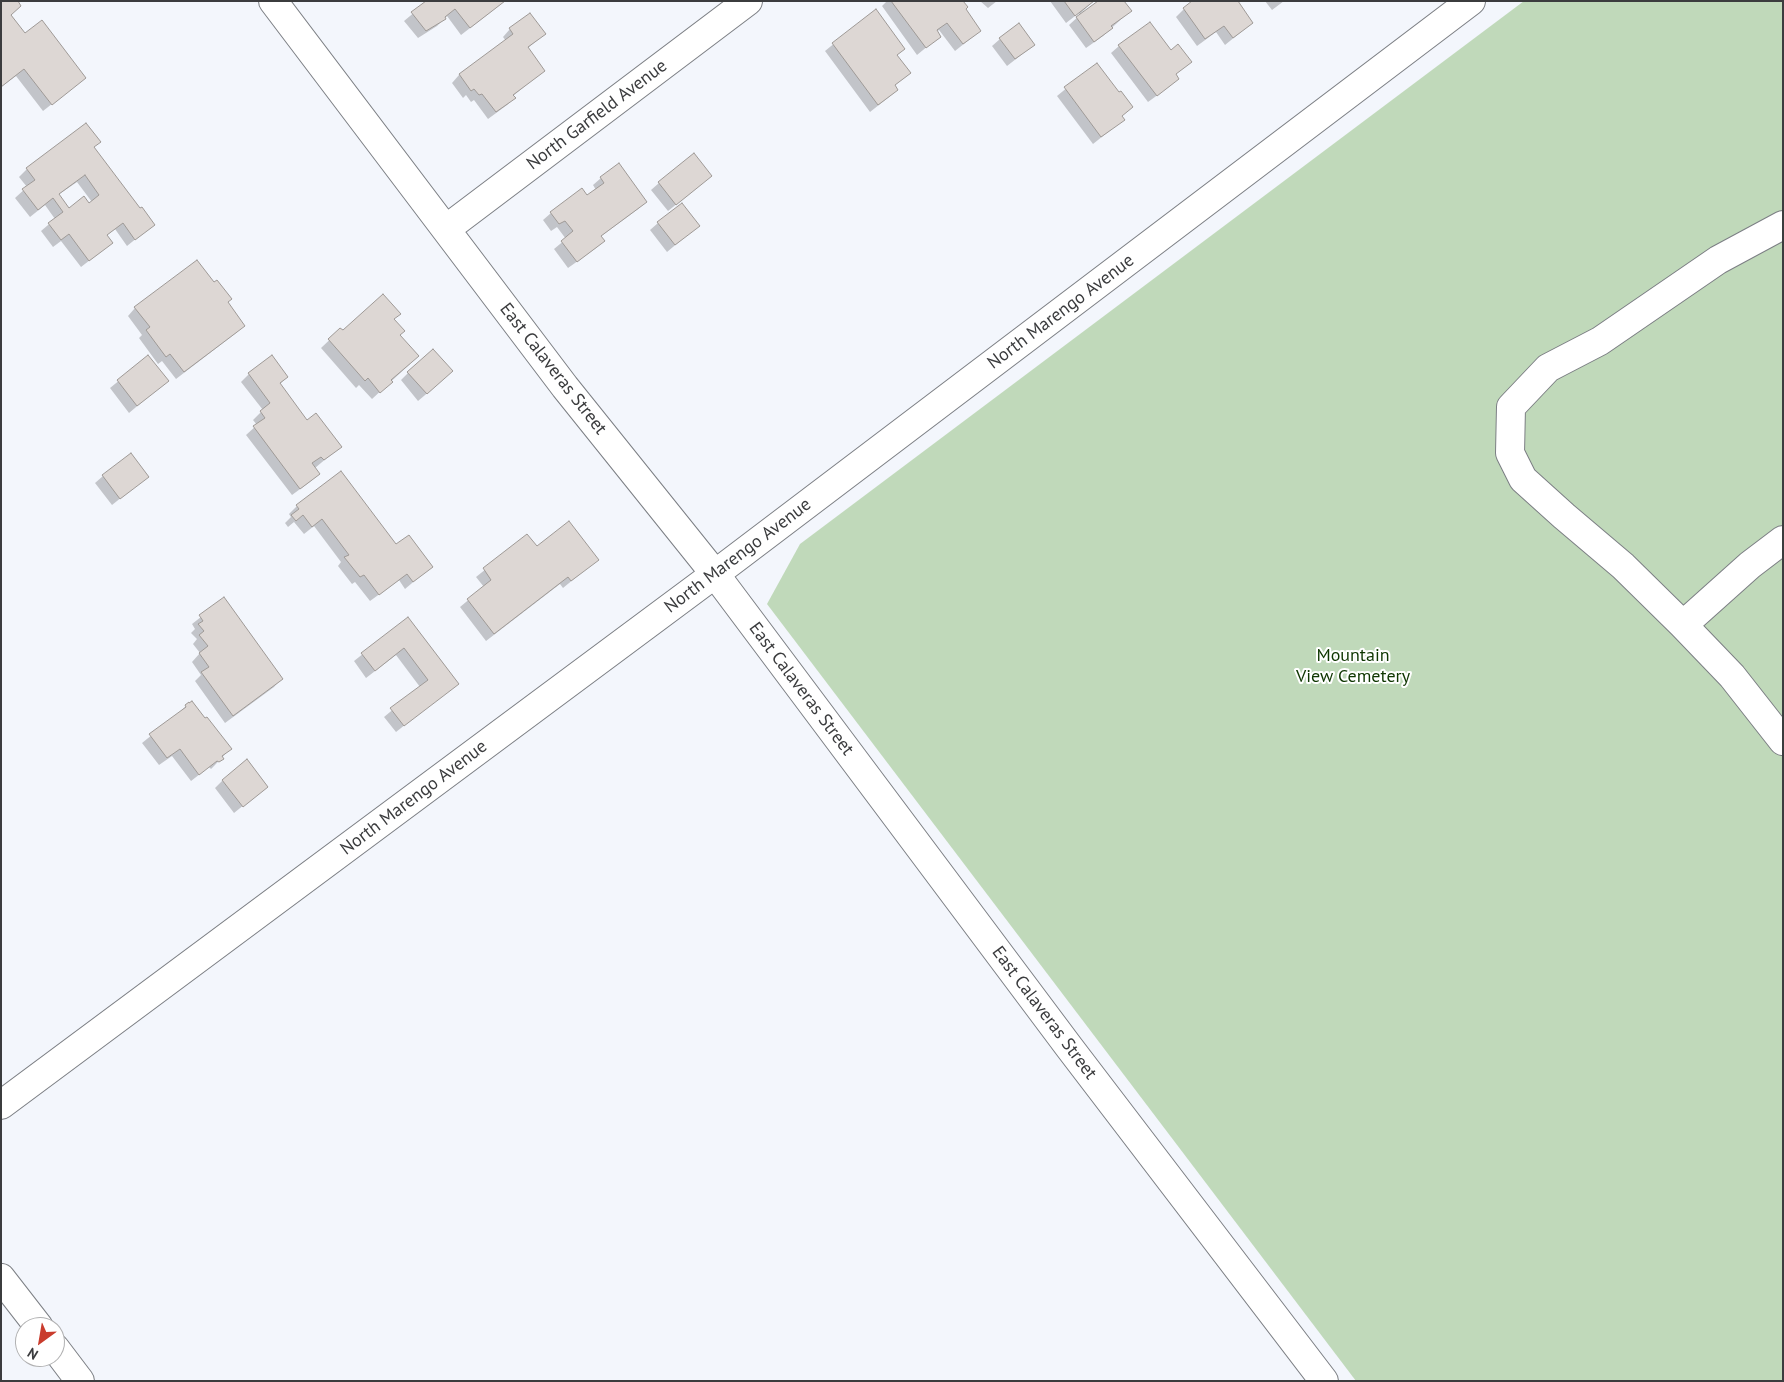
<!DOCTYPE html>
<html>
<head>
<meta charset="utf-8">
<style>
  body { margin:0 }
  #map { position:relative; width:1784px; height:1382px; overflow:hidden; background:#f3f6fc; font-family:"PT Sans",sans-serif }
  canvas { display:block }
  .frame { position:absolute; inset:0; border:2px solid #3b3c3e; pointer-events:none }
  .north { position:absolute; left:15px; top:1317px; width:50px; height:50px; box-sizing:border-box; background:#fff; border:1px solid #b1b1b2; border-radius:50%; rotate:212deg; font-size:14px; font-weight:700; line-height:20px; text-align:center; color:#3b3c3e }
  .north::after { content:''; display:block; margin:auto; width:18px; height:22px; background:#c93c2d; clip-path:polygon(50% 0,100% 100%,50% 72%,0 100%) }
</style>
</head>
<body>
<div id="map">
<canvas width="1784" height="1382"></canvas>
<div class="frame"></div>
<div class="north">N</div>
</div>
<script>
const ctx = document.querySelector('canvas').getContext('2d');
ctx.lineJoin = 'round';
function fillPath(path, color) { ctx.fillStyle = color; ctx.fill(path, 'evenodd'); }
const toPath = rows => new Path2D(rows.map(r => 'M' + r).join(''));
function stroke(path, color, width, dash) { ctx.strokeStyle = color; ctx.lineWidth = width; ctx.lineCap = dash ? 'butt' : 'round'; ctx.setLineDash(dash || []); ctx.stroke(path); }
function label(font, color, halo, rows, align = 'center') {
  ctx.font = font + ' "PT Sans",sans-serif'; ctx.lineWidth = 4; ctx.setLineDash([]); ctx.textBaseline = 'middle'; ctx.strokeStyle = halo; ctx.fillStyle = color; for (const [text, x, y, turn = 0] of rows) {
    ctx.save(); ctx.translate(x, y); ctx.rotate((+turn || 0) * Math.PI / 180); ctx.textAlign = isNaN(turn) ? turn : align; if (halo) ctx.strokeText(text, 0, 0); ctx.fillText(text, 0, 0); ctx.restore();
  }
}
fillPath(toPath([
  [1524,1,1783,1,1783,1381,1356,1381,767,604,800,544]
]), '#c0d9ba');
fillPath(toPath([
  [1,1,25,35,85,78,43,111,16,76,1,87],
  [428,1,505,1,461,35,447,16,437,26,418,38,404,21],
  [887,1,962,1,964,9,980,31,955,51,939,30,936,32,940,36,917,55,882,6],
  [980,1,997,1,988,8],
  [1050,1,1093,1,1081,13,1082,14,1130,11,1103,36,1086,48,1069,25,1080,15,1079,13,1066,23],
  [1265,1,1284,1,1272,10],
  [1184,9,1252,23,1225,45,1216,32,1197,46,1176,17],
  [875,10,903,49,896,56,910,73,894,86,897,90,889,97,870,112,825,51],
  [510,29,544,34,527,49,543,71,513,96,514,98,507,105,488,119,474,100,471,102,466,95,463,98,452,83,459,75,506,41,503,37],
  [1000,39,1034,45,1007,66,992,46],
  [1119,46,1170,52,1190,62,1175,75,1178,78,1170,86,1148,102,1111,53],
  [1096,64,1123,120,1093,144,1057,96],
  [93,148,140,210,153,225,127,246,115,229,106,236,103,250,81,267,61,241,53,247,41,231,55,219,45,205,30,217,15,198,27,187,19,177,27,169],
  [77,182,92,202,69,209,58,195],
  [601,178,646,202,638,209,600,237,603,241,596,248,568,268,554,249,566,239,557,227,551,231,543,220,551,213,587,197,596,190,593,185],
  [659,183,703,183,668,211,651,190],
  [658,223,698,226,667,252,650,230],
  [227,303,243,325,236,333,176,379,162,361,158,364,139,338,142,335,128,316,135,308],
  [393,319,410,364,372,399,359,385,356,388,321,348,340,330,343,332],
  [148,357,167,381,129,413,110,388],
  [408,373,444,379,418,401,401,380],
  [249,374,287,377,280,384,307,421,340,447,315,468,318,474,311,481,292,495,246,435,257,425,253,420,263,410,241,382],
  [341,473,396,546,431,567,405,589,399,580,370,601,355,582,352,584,338,566,341,562,314,526,304,534,294,522,288,527,285,523,291,517,289,514,297,506],
  [103,476,147,477,112,505,95,483],
  [527,536,536,548,597,560,563,588,560,584,486,641,460,607,484,587,476,577],
  [224,599,281,679,274,687,225,723,195,681,201,675,192,662,200,653,193,644,197,639,191,633,195,629,192,624],
  [408,618,458,683,396,732,384,717,420,687,396,655,366,678,354,661],
  [186,706,230,749,214,766,211,769,209,767,191,781,172,756,159,765,142,743,178,714],
  [222,781,266,787,234,813,215,788]
]), '#0003');
const building = toPath([
  [1,1,18,1,21,6,11,15,25,33,42,20,86,78,52,105,24,69,1,87,1,1],
  [426,1,505,1,470,28,455,9,445,17,446,19,426,31,411,12,426,1],
  [891,1,963,1,968,7,966,9,981,31,963,44,947,23,937,30,941,37,926,48,891,1],
  [1064,1,1094,1,1075,16,1064,1],
  [1098,1,1124,1,1132,11,1111,26,1113,28,1094,42,1076,17,1098,1],
  [1192,1,1238,1,1253,23,1233,38,1224,26,1205,39,1183,8,1192,1],
  [876,9,905,49,897,55,911,73,895,85,898,90,878,105,832,43,876,9],
  [530,13,546,34,528,47,545,71,513,95,516,98,496,112,482,94,479,95,474,89,471,91,459,74,513,34,509,28,530,13],
  [1150,22,1171,50,1178,44,1192,62,1176,74,1179,79,1157,96,1118,45,1150,22],
  [1019,23,1035,45,1015,59,999,38,1019,23],
  [1097,63,1119,92,1121,91,1133,107,1122,116,1125,120,1101,137,1064,87,1097,63],
  [86,123,101,142,94,147,140,208,142,207,155,225,135,240,123,223,107,235,113,243,89,261,69,234,61,240,48,223,63,212,53,198,38,210,22,189,35,180,26,168,86,123],
  [85,175,99,195,89,203,84,196,69,208,59,194,85,175],
  [694,153,712,176,676,205,658,182,694,153],
  [619,163,647,202,601,236,605,241,577,262,561,241,573,231,565,221,559,224,550,212,582,188,587,195,604,183,600,177,619,163],
  [682,203,700,226,675,245,657,222,682,203],
  [197,260,214,282,217,280,232,299,228,302,245,326,184,372,170,354,166,357,146,330,150,327,134,307,197,260],
  [383,294,401,314,394,319,405,331,400,335,419,356,391,380,393,382,380,393,368,378,365,381,328,339,340,328,343,330,383,294],
  [433,349,453,371,427,394,407,372,433,349],
  [148,355,169,381,137,406,117,380,148,355],
  [272,355,288,377,280,383,307,420,316,413,342,447,324,460,321,457,312,463,320,474,300,489,253,426,265,418,260,411,270,403,248,373,272,355],
  [131,453,149,477,120,499,102,475,131,453],
  [341,471,396,544,409,535,433,567,413,582,407,574,379,595,364,575,360,577,344,557,349,555,322,519,312,527,303,515,296,521,291,515,299,509,296,505,341,471],
  [569,521,599,560,571,581,568,577,494,634,467,599,491,580,483,568,527,534,537,546,569,521],
  [224,597,283,679,233,716,201,672,209,667,199,653,208,646,199,635,204,631,198,624,203,621,199,615,224,597],
  [408,617,459,684,404,726,390,708,428,680,404,648,375,671,361,653,408,617],
  [192,701,205,718,207,717,232,749,222,756,224,759,219,762,217,761,199,775,180,749,167,758,149,734,186,707,185,705,189,702,189,703,192,701],
  [247,759,268,787,243,807,222,780,247,759]
]);
fillPath(building, '#ddd7d4');
stroke(building, '#9e9996', 1);
const minor = toPath([
  [273,1,565,387,715,574,1069,1047,1324,1381],
  [1783,225,1718,260,1600,341,1548,368,1511,407,1510,453,1523,479,1564,516,1623,566,1683,625,1732,676,1783,741],
  [446,229,748,1],
  [1683,625,1750,565,1783,540],
  [1,1105,715,574,1471,1],
  [1,1278,39,1327],
  [55,1348,80,1381]
]);
stroke(minor, '#7c7f84', 30);
stroke(minor, '#fff', 28);
label('18px', '#3b3c3e', '#fff', [
  ["North Garfield Avenue",597,115,-37],
  ["North Marengo Avenue",1061,312,-37],
  ["East Calaveras Street",553,369,52],
  ["North Marengo Avenue",738,556,-37],
  ["East Calaveras Street",801,689,53],
  ["North Marengo Avenue",414,798,-37],
  ["East Calaveras Street",1044,1013,53]
]);
label('18px', '#0e3600', '#fff', [
  ["Mountain",1353,656],
  ["View Cemetery",1353,677]
]);
</script>
</body>
</html>
